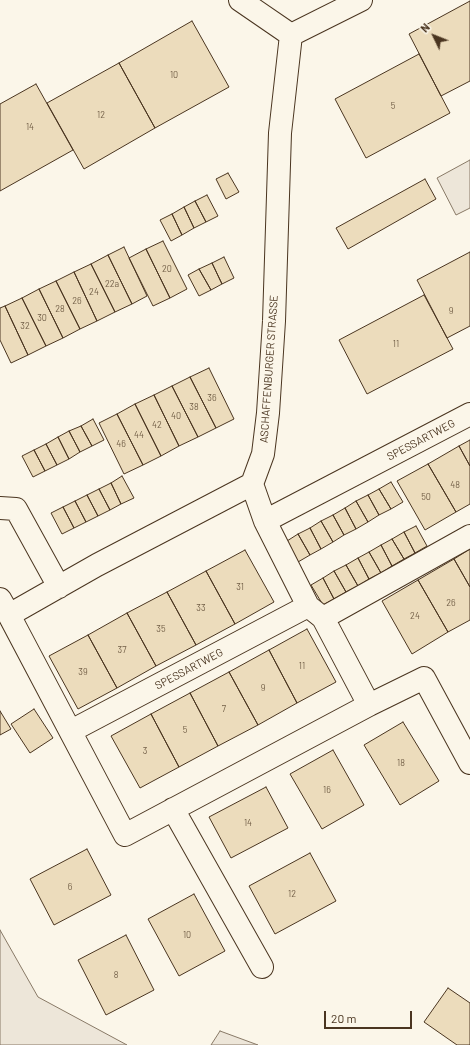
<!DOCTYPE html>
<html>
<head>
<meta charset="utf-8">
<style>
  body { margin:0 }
  #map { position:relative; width:470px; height:1045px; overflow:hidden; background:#fbf6e9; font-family:Barlow,sans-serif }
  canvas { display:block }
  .north { position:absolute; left:414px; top:16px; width:40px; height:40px; -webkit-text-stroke:3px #fbf6e9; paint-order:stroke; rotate:313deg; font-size:11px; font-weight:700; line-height:16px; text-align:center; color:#4a3520 }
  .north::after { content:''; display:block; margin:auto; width:14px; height:18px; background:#4a3520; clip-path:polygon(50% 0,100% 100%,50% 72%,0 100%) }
  .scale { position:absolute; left:324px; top:1011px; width:88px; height:18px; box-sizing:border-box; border:2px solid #4a3520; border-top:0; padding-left:5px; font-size:12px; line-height:14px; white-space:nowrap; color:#4a3520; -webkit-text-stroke:3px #fbf6e9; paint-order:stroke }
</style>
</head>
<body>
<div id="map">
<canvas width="470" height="1045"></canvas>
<div class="north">N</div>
<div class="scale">20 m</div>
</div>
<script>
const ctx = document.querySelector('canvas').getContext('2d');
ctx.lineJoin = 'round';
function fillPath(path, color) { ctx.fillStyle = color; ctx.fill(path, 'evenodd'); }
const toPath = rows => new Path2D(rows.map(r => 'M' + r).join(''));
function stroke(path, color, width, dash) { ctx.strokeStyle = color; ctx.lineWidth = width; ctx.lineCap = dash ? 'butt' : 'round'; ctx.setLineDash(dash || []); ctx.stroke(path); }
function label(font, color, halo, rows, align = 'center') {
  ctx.font = font + ' Barlow,sans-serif'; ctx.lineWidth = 3; ctx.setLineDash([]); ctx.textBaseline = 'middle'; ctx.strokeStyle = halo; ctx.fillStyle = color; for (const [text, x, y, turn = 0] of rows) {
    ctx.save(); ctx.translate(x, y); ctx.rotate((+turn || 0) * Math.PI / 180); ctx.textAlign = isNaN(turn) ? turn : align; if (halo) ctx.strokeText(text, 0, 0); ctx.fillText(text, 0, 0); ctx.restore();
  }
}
const green = toPath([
  [470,160,470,208,456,215,437,178,470,160],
  [0,930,38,997,127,1045,0,1045,0,930],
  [220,1031,258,1045,211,1045,220,1031]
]);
fillPath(green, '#ede6d9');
stroke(green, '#887966', 1);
const building = toPath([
  [470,1,470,81,441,96,409,34,470,1],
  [192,21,229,87,155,128,119,63,192,21],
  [419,54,450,113,366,158,335,99,419,54],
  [119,63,155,128,84,169,47,103,119,63],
  [36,84,73,150,0,191,0,104,36,84],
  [228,173,239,192,226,199,216,179,228,173],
  [425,179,436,199,348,249,336,228,425,179],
  [207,195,218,216,206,222,195,201,207,195],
  [195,201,206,222,194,228,184,207,195,201],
  [184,207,194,228,182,235,172,214,184,207],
  [172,214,182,235,171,241,160,220,172,214],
  [163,241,187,289,170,298,146,249,163,241],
  [124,247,147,296,132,304,108,255,124,247],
  [146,249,170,298,153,306,129,258,146,249],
  [470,252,470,326,447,338,417,280,470,252],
  [108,255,132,304,115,312,91,264,108,255],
  [224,257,234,278,222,284,212,263,224,257],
  [212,263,222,284,211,290,199,269,212,263],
  [91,264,115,312,97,321,74,272,91,264],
  [199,269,211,290,199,296,188,275,199,269],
  [74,272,97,321,80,329,56,281,74,272],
  [56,281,80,329,63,338,39,289,56,281],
  [39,289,63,338,46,346,22,298,39,289],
  [424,295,453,349,367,394,339,340,424,295],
  [22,298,46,346,28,355,5,306,22,298],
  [5,306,28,355,11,363,0,340,0,308,5,306],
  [209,368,234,419,216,428,190,377,209,368],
  [190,377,216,428,198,437,172,386,190,377],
  [172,386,198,437,179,446,154,395,172,386],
  [154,395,179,446,161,456,135,404,154,395],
  [135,404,161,456,143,465,117,414,135,404],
  [117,414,143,465,124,474,99,423,117,414],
  [93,419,104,440,92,446,81,426,93,419],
  [81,426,92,446,80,452,69,431,81,426],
  [69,431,80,452,69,459,58,437,69,431],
  [58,437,69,459,57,465,46,444,58,437],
  [470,440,470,466,459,446,470,440],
  [46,444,57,465,45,471,34,450,46,444],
  [459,446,470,466,470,504,456,512,428,464,459,446],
  [34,450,45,471,33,477,22,456,34,450],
  [428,464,456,512,425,530,397,481,428,464],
  [122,476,134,498,121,504,111,483,122,476],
  [391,482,403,502,391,509,379,489,391,482],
  [111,483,121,504,110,510,99,489,111,483],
  [99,489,110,510,98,516,87,495,99,489],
  [379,489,391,509,379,515,368,495,379,489],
  [87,495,98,516,86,522,75,501,87,495],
  [368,495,379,515,368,522,356,501,368,495],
  [75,501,86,522,74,528,63,507,75,501],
  [356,501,368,522,356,529,345,508,356,501],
  [63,507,74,528,62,534,51,513,63,507],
  [345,508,356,529,344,535,333,515,345,508],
  [333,515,344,535,333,542,321,521,333,515],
  [321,521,333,542,321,549,310,528,321,521],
  [416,526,427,546,415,553,404,532,416,526],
  [310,528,321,549,310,555,298,534,310,528],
  [404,532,415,553,404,559,392,539,404,532],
  [298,534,310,555,298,562,287,541,298,534],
  [392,539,404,559,392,566,381,545,392,539],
  [381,545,392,566,381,573,369,552,381,545],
  [470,549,470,587,454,559,470,549],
  [245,550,274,602,235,624,206,571,245,550],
  [369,552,381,573,369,579,358,558,369,552],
  [358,558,369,579,358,586,346,565,358,558],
  [454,559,470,587,470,620,448,632,418,580,454,559],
  [346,565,358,586,346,592,334,571,346,565],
  [206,571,235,624,196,645,167,592,206,571],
  [334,571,346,592,334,599,323,578,334,571],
  [323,578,334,599,323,605,311,585,323,578],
  [418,580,448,632,412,654,382,601,418,580],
  [167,592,196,645,156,666,127,613,167,592],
  [127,613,156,666,117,688,88,635,127,613],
  [307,629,336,682,297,703,269,650,307,629],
  [88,635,117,688,78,709,49,656,88,635],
  [269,650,297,703,258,725,229,672,269,650],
  [229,672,258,725,218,746,190,693,229,672],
  [190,693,218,746,179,767,151,714,190,693],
  [34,709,53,738,30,753,11,724,34,709],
  [0,711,11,729,0,735,0,711],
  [151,714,179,767,140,788,111,736,151,714],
  [403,722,439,781,400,805,364,745,403,722],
  [333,750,364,805,322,829,290,774,333,750],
  [266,787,288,828,231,858,209,817,266,787],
  [87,849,111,895,54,925,30,879,87,849],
  [310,853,336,901,275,934,249,886,310,853],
  [194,894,225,951,179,976,148,919,194,894],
  [126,935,154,990,106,1015,78,960,126,935],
  [448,988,470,1003,470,1045,457,1045,424,1022,448,988]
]);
fillPath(building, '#ecdcbc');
stroke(building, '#4a3520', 1);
const minor = toPath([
  [240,0,291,35],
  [291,35,361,0],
  [0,508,16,509,59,587],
  [265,521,470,414],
  [0,599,9,615,97,565,252,484,263,454,268,413,274,321,280,133,291,35],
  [9,615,125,835,369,705,323,618,308,606,265,521,252,484],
  [323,618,470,536],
  [369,705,424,678,470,763],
  [71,731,308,606],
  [173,809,262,967]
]);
stroke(minor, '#4a3520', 24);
stroke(minor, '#fbf6e9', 22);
label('9px', '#725f47', null, [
  ["10",174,75],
  ["5",393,106],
  ["12",101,115],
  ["14",30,127],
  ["20",167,269],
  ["22a",112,284],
  ["24",94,292],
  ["26",77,301],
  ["28",60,309],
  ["9",451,311],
  ["30",42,318],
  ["32",25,326],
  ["11",396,344],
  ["36",212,398],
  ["38",194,407],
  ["40",176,416],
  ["42",157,425],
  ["44",139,435],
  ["46",121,444],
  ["48",455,485],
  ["50",426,497],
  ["31",240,587],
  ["26",451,603],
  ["33",201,608],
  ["24",415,616],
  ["35",161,629],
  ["37",122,650],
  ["11",302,666],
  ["39",83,672],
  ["9",263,688],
  ["7",224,709],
  ["5",185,730],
  ["3",145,751],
  ["18",401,763],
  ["16",327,790],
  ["14",248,823],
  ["6",70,887],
  ["12",292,894],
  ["10",187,935],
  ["8",116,975]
]);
label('11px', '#4a3520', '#fbf6e9', [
  ["ASCHAFFENBURGER STRASSE",269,369,-86],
  ["SPESSARTWEG",421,440,-28],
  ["SPESSARTWEG",189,669,-28]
]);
</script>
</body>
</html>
